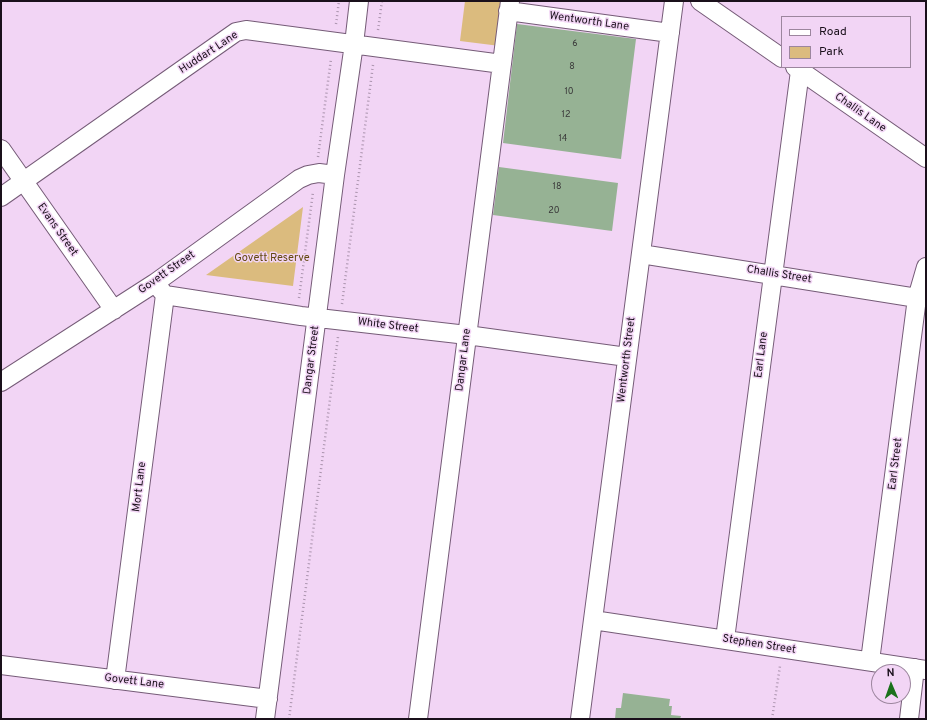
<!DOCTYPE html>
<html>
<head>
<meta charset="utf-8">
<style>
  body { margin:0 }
  #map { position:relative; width:927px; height:720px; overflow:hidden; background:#f2d5f5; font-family:Overpass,sans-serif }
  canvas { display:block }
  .frame { position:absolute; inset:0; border:2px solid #1a101b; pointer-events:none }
  .legend { position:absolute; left:781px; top:16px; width:130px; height:52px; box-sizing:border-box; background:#f2d5f5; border:1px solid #9c869e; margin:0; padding:5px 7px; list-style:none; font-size:12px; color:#1a101b }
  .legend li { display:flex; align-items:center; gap:8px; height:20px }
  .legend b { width:20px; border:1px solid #9c869e }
  .north { position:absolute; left:871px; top:664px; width:40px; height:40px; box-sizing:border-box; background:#f2d5f5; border:1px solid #9c869e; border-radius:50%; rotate:358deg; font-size:11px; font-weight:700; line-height:16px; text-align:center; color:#1a101b }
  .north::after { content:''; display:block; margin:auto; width:14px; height:18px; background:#1b721c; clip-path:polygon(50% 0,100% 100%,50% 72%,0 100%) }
</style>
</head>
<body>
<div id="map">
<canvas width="927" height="720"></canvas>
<div class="frame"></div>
<ul class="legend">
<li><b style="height:5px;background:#fff"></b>Road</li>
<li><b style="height:11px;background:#dbbb7e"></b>Park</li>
</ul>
<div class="north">N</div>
</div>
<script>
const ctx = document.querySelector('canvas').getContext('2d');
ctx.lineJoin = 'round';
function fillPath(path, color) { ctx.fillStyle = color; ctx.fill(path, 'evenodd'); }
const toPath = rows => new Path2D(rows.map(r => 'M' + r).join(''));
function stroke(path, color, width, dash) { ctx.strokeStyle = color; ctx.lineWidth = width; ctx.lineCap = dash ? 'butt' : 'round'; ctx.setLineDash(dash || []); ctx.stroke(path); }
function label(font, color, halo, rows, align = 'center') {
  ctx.font = font + ' Overpass,sans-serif'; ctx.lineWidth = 3; ctx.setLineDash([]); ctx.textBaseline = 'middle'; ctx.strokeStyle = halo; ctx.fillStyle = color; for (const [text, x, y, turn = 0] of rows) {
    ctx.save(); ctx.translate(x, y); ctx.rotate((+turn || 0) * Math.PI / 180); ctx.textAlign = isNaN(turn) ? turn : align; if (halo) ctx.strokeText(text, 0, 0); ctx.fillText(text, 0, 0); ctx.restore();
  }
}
fillPath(toPath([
  [465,1,504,1,500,46,460,41],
  [303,207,293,286,206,275]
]), '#dbbb7e');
fillPath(toPath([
  [517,24,636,39,621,159,503,143],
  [499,167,618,183,612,231,493,215],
  [623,693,670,699,669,706,672,706,671,715,681,716,680,719,615,719,616,708,621,708]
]), '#96b294');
const minor = toPath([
  [700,1,782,58],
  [508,11,670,33],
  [795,67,926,158],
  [1,149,114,310],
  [1,197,236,32,246,30,502,64],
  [641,254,917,298],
  [155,283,165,295,301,316,467,335,627,357],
  [1,382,155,283,299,179,308,175,319,173,335,175],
  [593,620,926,670],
  [725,639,800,71],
  [870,661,917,298,926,267],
  [1,665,268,699],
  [115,680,165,295],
  [265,719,335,175,354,44,359,1],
  [418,719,510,1],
  [580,719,674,1],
  [909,719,915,668]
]);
stroke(minor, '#755b77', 20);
stroke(toPath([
  [336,24,339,1],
  [378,30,382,1],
  [318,157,331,59],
  [299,298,313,192],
  [342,304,373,65],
  [289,719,338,337],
  [772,719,780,666]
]), '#ab94ae', 2.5, [1, 3]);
stroke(minor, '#fff', 18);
label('9px', '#393839', null, [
  ["6",575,44],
  ["8",572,67],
  ["10",569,92],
  ["12",566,115],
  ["14",563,139],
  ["18",557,187],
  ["20",554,211]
]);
label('11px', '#1a101b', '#f2d5f5', [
  ["Wentworth Lane",589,22,8],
  ["Huddart Lane",209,53,-33],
  ["Challis Lane",860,113,35],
  ["Evans Street",57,230,55],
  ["Govett Street",167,273,-35],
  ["Challis Street",779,275,9],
  ["White Street",388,326,7],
  ["Earl Lane",762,355,-83],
  ["Dangar Street",312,360,-83],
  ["Dangar Lane",464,360,-83],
  ["Wentworth Street",627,360,-83],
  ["Earl Street",896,464,-83],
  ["Mort Lane",140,487,-83],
  ["Stephen Street",759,645,9],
  ["Govett Lane",134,682,7]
]);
label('11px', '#634911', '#f2d5f5', [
  ["Govett Reserve",272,259]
]);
</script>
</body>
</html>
